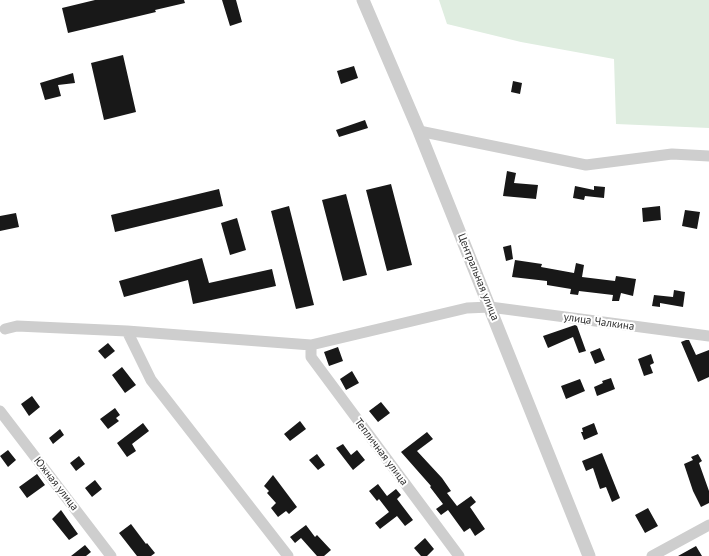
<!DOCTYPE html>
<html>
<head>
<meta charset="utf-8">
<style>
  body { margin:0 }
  canvas { display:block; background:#fff }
</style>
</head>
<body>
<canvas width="709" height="556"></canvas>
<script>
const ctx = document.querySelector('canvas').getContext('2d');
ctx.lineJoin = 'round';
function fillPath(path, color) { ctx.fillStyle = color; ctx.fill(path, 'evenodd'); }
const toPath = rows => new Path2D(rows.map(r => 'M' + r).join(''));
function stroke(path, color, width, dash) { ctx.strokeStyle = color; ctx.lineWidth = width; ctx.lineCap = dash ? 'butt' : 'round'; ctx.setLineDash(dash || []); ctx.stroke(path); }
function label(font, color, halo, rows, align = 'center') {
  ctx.font = font + ' "PT Sans",sans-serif'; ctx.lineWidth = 4; ctx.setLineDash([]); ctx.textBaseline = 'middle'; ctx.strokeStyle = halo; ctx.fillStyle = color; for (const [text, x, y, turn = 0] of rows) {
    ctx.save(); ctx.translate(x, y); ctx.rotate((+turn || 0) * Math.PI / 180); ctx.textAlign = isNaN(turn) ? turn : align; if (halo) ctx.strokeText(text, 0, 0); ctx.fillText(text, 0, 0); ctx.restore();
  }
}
fillPath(toPath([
  [439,0,709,0,709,128,616,124,614,59,521,42,447,24]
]), '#dfede0');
fillPath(toPath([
  [95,0,184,0,185,3,155,10,156,12,68,33,62,8],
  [222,0,236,0,242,22,230,26],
  [123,55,136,112,104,120,91,63],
  [354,66,358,78,341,84,337,71],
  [73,73,75,83,58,85,61,96,45,100,40,83],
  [513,81,522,83,520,94,511,92],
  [365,120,368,128,339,137,336,130],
  [507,171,516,173,514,183,538,185,536,199,503,196],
  [391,184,412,265,387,271,366,190],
  [575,186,594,190,594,186,605,187,604,198,585,196,584,200,573,198],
  [219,189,223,206,115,232,111,215],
  [346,194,367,275,343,281,322,200],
  [289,206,314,305,296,309,271,211],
  [660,206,661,220,643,222,642,208],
  [685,210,700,212,697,229,682,226],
  [16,213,19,227,0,231,0,216],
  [237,218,246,250,230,255,221,223],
  [511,245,513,259,506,261,503,247],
  [202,258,209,283,272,269,276,286,193,304,188,280,124,297,119,281],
  [515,260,542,264,541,267,574,273,576,263,584,265,582,277,615,281,616,276,636,279,633,296,621,293,619,301,612,301,613,295,579,291,578,295,570,294,571,289,547,285,547,281,512,277],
  [674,290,685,292,683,307,660,303,660,307,652,306,654,295,673,297],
  [575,325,577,326,586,351,579,353,573,337,548,348,543,336],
  [686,340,689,340,696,355,709,350,709,377,698,382,681,342],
  [108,343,115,351,105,359,98,351],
  [338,347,343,361,329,366,324,352],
  [600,348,605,360,595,364,590,352],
  [651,354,654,363,650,365,653,373,644,376,638,359],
  [122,367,136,385,125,393,112,375],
  [352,371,359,383,346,390,340,379],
  [611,378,615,389,597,396,594,387,603,383,602,381],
  [580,379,585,391,566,399,561,386],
  [32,396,40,407,29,416,21,404],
  [381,402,390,413,378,422,369,411],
  [115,408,120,415,116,418,119,421,108,429,100,419],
  [300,421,306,429,290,441,284,434],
  [143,423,149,431,132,444,136,451,127,457,117,443],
  [594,423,598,434,584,440,581,432,583,432,582,428],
  [60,429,64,435,53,444,49,438],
  [427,432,433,439,417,451,442,478,451,491,447,493,457,506,471,496,476,502,470,507,485,529,475,536,470,528,464,532,448,510,441,515,436,509,443,504,430,487,431,486,401,452],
  [343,444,351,455,357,450,365,460,353,470,336,448],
  [8,450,16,460,8,467,0,456],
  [602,453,620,498,612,502,606,487,600,489,593,468,586,471,582,461],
  [317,454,325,465,318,470,309,460],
  [698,454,702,461,699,463,709,491,709,503,701,507,693,491,684,464,693,460,691,457],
  [79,456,85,464,76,471,70,463],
  [37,474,45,485,27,498,19,487],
  [273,475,297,507,289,514,286,511,278,517,271,508,276,503,267,493,269,491,264,486],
  [95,480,102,489,92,497,85,488],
  [378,484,387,496,396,489,401,495,397,499,413,520,405,526,397,516,380,529,375,523,389,512,379,499,377,501,369,491],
  [648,508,658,526,645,533,635,515],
  [61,510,78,534,69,540,52,519],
  [131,524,146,544,147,543,155,553,151,556,137,556,119,533],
  [306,525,315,537,317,535,331,550,324,556,317,556,301,538,295,543,290,537],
  [425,538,434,549,427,556,421,556,414,548],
  [85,545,91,552,86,556,71,556],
  [696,546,702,556,678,556]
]), '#181818');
stroke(toPath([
  [419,131,586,165,672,154,709,156],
  [5,329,17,326,127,331,311,345,467,308,490,307,709,336],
  [127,331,151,380,288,556],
  [311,345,311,357,459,556],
  [0,411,111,556],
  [652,556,709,525]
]), '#cecece', 11);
stroke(toPath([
  [363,0,419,131,589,556]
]), '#cecece', 13);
label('11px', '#313131', '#fff', [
  ["Центральная улица",478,277,68],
  ["улица Чалкина",599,322,8],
  ["Тепличная улица",381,452,53],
  ["Южная улица",56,484,52]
]);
</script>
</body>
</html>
